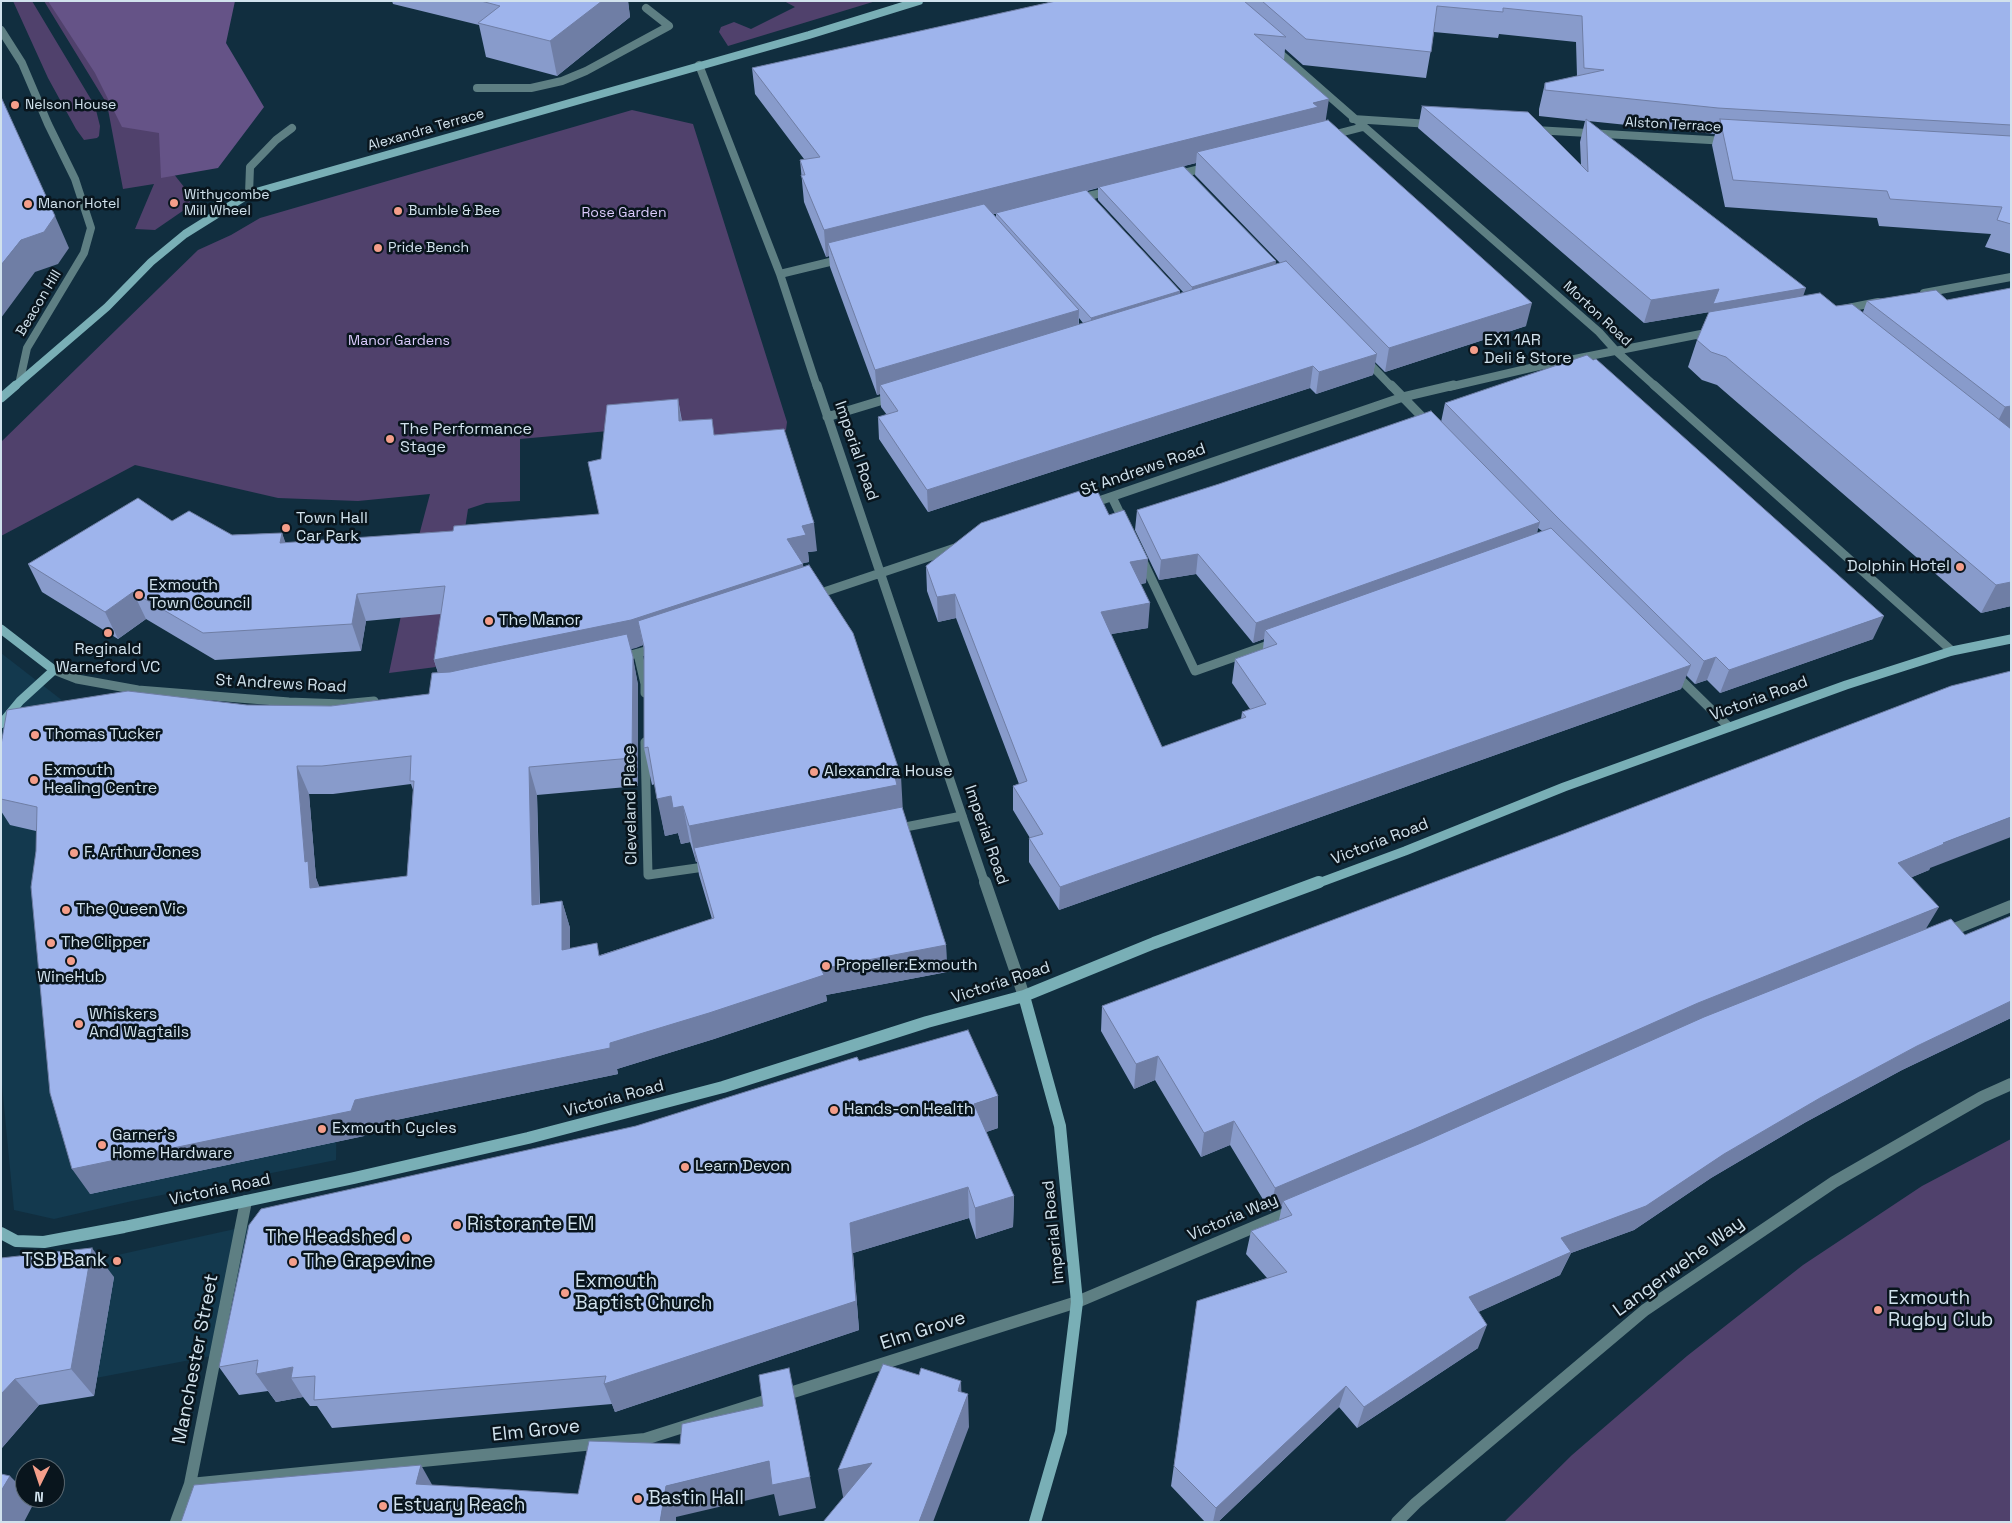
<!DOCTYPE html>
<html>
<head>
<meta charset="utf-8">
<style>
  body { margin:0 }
  #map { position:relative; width:2012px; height:1523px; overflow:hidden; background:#112e3f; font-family:"Space Grotesk",sans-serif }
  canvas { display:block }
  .frame { position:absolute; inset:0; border:2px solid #d1e2ed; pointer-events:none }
  .north { position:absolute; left:15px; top:1458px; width:50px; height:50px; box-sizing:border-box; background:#09151d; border:1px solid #596770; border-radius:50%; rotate:184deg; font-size:14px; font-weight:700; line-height:20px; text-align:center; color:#d1e2ed }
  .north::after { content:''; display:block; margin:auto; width:18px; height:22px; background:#f49e8a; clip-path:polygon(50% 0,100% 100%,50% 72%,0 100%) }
</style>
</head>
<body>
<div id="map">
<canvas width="2012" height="1523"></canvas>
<div class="frame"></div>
<div class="north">N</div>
</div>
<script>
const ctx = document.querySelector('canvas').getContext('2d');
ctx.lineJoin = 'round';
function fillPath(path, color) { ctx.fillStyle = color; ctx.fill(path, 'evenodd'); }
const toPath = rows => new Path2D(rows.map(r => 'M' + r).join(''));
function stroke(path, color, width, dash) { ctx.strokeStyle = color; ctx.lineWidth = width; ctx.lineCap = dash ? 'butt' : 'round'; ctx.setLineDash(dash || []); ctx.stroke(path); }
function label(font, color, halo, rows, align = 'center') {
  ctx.font = font + ' "Space Grotesk",sans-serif'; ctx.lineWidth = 5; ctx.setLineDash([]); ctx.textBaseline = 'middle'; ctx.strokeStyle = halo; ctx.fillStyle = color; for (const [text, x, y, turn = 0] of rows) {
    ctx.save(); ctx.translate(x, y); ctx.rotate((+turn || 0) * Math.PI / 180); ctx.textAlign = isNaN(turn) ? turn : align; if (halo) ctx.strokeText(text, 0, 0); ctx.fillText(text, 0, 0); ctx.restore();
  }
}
fillPath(toPath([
  [1,653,63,701,175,714,339,982,336,1160,132,1201,54,1219,14,1210,1,1075],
  [483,1174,490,1303,1,1396,16,1275,113,1256]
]), '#13394e');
fillPath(toPath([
  [13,1,32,1,95,106,100,126,99,136,97,138,84,140,76,129,48,78],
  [44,1,185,1,173,173,192,197,187,208,155,230,135,229,154,184,123,189,107,104],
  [784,1,876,1,728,46,719,32,721,27,734,22,751,29,795,7],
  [632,110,693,124,787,422,786,430,781,435,720,445,686,424,520,439,520,501,486,503,468,509,444,666,389,673,413,558,430,494,358,501,278,498,135,465,1,536,1,442,198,250,231,235,260,218],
  [2011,1139,2011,1522,1504,1522,1572,1455,1687,1356,1803,1265,1922,1186]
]), '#50416c');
fillPath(toPath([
  [48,1,235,1,226,43,264,107,218,168,161,178,159,133,122,127,95,73]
]), '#655387');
stroke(toPath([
  [477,88,531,88,562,81,586,71,669,26,646,8],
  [249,194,250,167,276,140,292,128]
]), '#5e7f83', 8);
stroke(toPath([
  [638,654,645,684,645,693],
  [645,742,648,875,711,866],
  [895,829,962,816]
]), '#5e7f83', 9);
stroke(toPath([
  [1947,932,2011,906],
  [1077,1302,1292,1211]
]), '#5e7f83', 12);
stroke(toPath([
  [1,30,22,63,48,124,75,179,91,228,84,253,27,348,20,380],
  [1274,48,1599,332,1616,351,1656,387],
  [699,65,780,274,817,387],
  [1353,119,1430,124],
  [1535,130,1727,141],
  [1328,136,1363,127],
  [1176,175,1208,167],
  [1079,198,1111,191],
  [780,274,842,259],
  [1924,293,2011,277],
  [1843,309,1878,302],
  [1365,359,1392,387],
  [1449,387,1539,366,1711,332]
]), '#5e7f83', 8);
stroke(toPath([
  [817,385,985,884],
  [1391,385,1428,423],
  [1654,385,1952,651],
  [827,417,893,397],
  [1112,497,1125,524],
  [1090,504,1403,397,1454,385],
  [1142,559,1195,671,1274,643],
  [815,595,955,548],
  [620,658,656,648],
  [54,670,77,679,138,690,289,702,342,704,374,701],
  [1675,674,1729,727]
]), '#5e7f83', 9);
stroke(toPath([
  [985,882,1024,996],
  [190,1484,645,1439,1077,1302],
  [176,1522,190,1484,246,1201],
  [1397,1522,1416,1503,1645,1310,1834,1182,1982,1097,2011,1084]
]), '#5e7f83', 12);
stroke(toPath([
  [14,387,107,307,151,262,185,234,249,194,809,35,919,1]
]), '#79afb6', 8);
stroke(toPath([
  [1,398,16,385],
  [1,629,54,670,20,701,1,724],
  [1316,884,1405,851,1564,787,1846,685,1952,651,2011,639]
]), '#79afb6', 9);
stroke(toPath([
  [1024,996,1060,1126,1077,1302,1061,1432,1035,1522],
  [1,1233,16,1241,44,1242,124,1227,354,1178,528,1138,723,1087,927,1022,1024,996,1154,943,1319,882]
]), '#79afb6', 12);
fillPath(toPath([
  [392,1,628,1,630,17,557,76,486,57,479,25,393,4],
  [1056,1,2011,1,2011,254,1985,247,1991,234,1879,226,1877,218,1725,207,1712,145,1715,134,1588,121,1803,296,1836,306,1863,312,1867,301,1947,300,2011,288,2011,606,1981,613,1717,385,1702,380,1688,367,1697,340,1709,312,1644,323,1418,128,1422,106,1581,165,1580,142,1585,121,1539,116,1539,109,1545,83,1577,76,1576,42,1499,34,1498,38,1434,32,1426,78,1303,65,1285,49,1284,60,1326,120,1526,326,1385,372,1375,362,1373,375,1316,394,1310,388,928,512,879,439,878,417,887,415,881,407,880,394,877,395,830,267,829,256,826,257,804,202,800,160,804,159,755,94,752,68],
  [1196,163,1195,175,1280,263,1276,265,1184,166],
  [1098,188,1098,200,1184,293,1180,294,1180,291,1087,191],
  [993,214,996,214,996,218],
  [1079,318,1083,323,1079,325],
  [678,399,682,421,715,435,817,551,808,552,809,562,803,563,803,567,903,811,946,945,947,972,826,995,827,1001,714,1039,617,1069,618,1074,367,1126,364,1136,90,1194,36,851,36,831,10,825,1,811,1,745,247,705,331,706,429,694,438,673,434,660,441,614,366,621,361,651,215,660,146,619,118,639,42,592,28,564,172,521,232,535,282,533,285,543,453,531,599,514,601,459],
  [643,645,644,650,644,748,652,785,655,784,665,836,678,833,681,844,690,842,696,862,697,862,699,875,712,919,600,955,570,949,570,928,562,901,540,904,537,795,638,786,638,685,631,649],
  [411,784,413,790,407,876,319,887,316,878,309,794,333,794],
  [1445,403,1873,639,1720,693,1707,680,1695,684,1686,675,1681,689,1059,910,1029,862,1029,838,1030,838,1013,810,1013,786,1019,784,956,618,938,622,927,591,926,566,1109,515,1146,583,1141,584,1148,628,1111,634,1162,747,1241,719,1242,712,1250,709,1232,683,1235,659,1263,649,1264,639,1253,643,1196,574,1159,580,1135,530,1137,510,1441,422],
  [1538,528,1542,531,1537,533],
  [1930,868,1929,870,1912,877,1926,929,1965,935,2011,916,2011,1018,1902,1070,1806,1122,1711,1178,1634,1230,1571,1253,1560,1275,1478,1312,1478,1348,1357,1428,1339,1407,1218,1522,1205,1522,1171,1486,1197,1301,1267,1278,1246,1254,1251,1231,1279,1220,1282,1206,1270,1211,1230,1145,1201,1157,1155,1080,1134,1089,1101,1031,1102,1006],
  [859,1061,998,1128,986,1132,1014,1196,1013,1227,976,1239,969,1218,853,1253,859,1330,615,1412,612,1404,332,1428,317,1406,310,1406,303,1397,276,1402,268,1391,239,1395,219,1367,636,1126],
  [1,1258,114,1277,94,1396,39,1405,1,1449]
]), '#889bcb');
fillPath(toPath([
  [601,1,628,1,630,17,557,76,550,41],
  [1329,99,1325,125,1197,152,1196,163,832,255,828,243,829,256,826,257,824,230],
  [55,216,69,248,58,264,35,272,1,318,1,265,21,240],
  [1276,261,1275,274,1191,300,1192,287],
  [1806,288,1798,311,1710,312,1644,323,1651,300,1719,289],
  [1180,291,1179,303,1090,331,1091,318],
  [1532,303,1526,326,1385,372,1389,348],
  [1079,310,1078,334,880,385,880,394,877,395,875,370],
  [1377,354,1373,375,1316,394,1319,372],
  [1313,366,1310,388,928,512,927,490],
  [678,399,682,426,679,421],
  [2011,406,2011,428,2010,431,1991,435,2005,407],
  [1540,522,1534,542,1265,630,1264,639,1253,643,1256,623],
  [814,523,817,551,808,552,809,562,790,566,787,539,802,526],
  [282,533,292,560,280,543],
  [1198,554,1196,574,1159,580,1161,560],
  [1148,559,1146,583,1129,586,1130,562],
  [803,564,806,591,638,621,643,645,636,648,443,688,434,660],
  [2011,582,2011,606,1981,613,1996,585],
  [133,592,146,619,118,639,105,612],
  [357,594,366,621,361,651,352,624],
  [955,594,956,618,938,622,937,597],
  [1150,603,1148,628,1100,636,1101,612],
  [1884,616,1873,639,1720,693,1729,670],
  [633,657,638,685,638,786,632,758],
  [1716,657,1707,680,1695,684,1704,661],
  [1691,665,1681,689,1059,910,1060,887],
  [297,766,309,794,316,878,320,888,310,888,305,862],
  [529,767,537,795,540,932,532,905],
  [901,776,903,813,694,848,697,862,696,862,689,826],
  [671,796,683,806,690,842,681,844,678,833,665,836,657,799],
  [2011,817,2011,837,1930,868,1929,870,1884,889,1898,863,1943,843],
  [562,901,570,928,570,977,562,950],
  [1939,907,1924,932,1283,1201,1282,1206,1270,1211,1275,1188,1698,1003],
  [946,945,947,972,826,995,827,1001,714,1039,617,1069,618,1074,367,1126,364,1136,90,1194,72,1169,355,1100,610,1043,821,969],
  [2011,1001,2011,1018,1902,1070,1806,1122,1711,1178,1634,1230,1571,1253,1560,1275,1461,1320,1469,1297,1561,1238,1724,1154,1820,1098,1917,1046],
  [1158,1056,1155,1080,1134,1089,1136,1064],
  [998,1096,998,1128,975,1136,974,1104],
  [1234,1121,1230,1145,1201,1157,1204,1133],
  [968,1187,969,1218,853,1253,859,1330,615,1412,604,1384,850,1223],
  [1014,1196,1013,1227,976,1239,975,1208],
  [92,1248,114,1277,94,1396,71,1369],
  [1487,1325,1478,1348,1357,1428,1364,1407],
  [293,1367,291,1378,303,1397,276,1402,256,1374],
  [789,1368,816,1508,779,1516,774,1494,676,1517,676,1522,660,1522,666,1486,769,1461],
  [15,1379,39,1405,1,1449,1,1394],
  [961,1381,962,1410,968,1394,969,1427,933,1522,919,1522],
  [1346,1386,1339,1407,1218,1522,1213,1522,1216,1508],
  [872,1463,844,1502,838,1470],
  [421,1465,439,1497,416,1484],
  [10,1476,25,1491,25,1498,32,1498,35,1501,24,1522,1,1522,1,1491]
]), '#6f7ea5');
const building = toPath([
  [481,1,602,1,550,41,478,23,500,6,481,1],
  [1056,1,1244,1,1286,37,1254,34,1329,99,1313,103,1318,107,824,230,801,175,805,175,800,160,820,157,752,68,1056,1],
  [1262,1,2011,1,2011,125,1718,108,1545,90,1545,83,1604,70,1584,68,1582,16,1503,8,1503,12,1437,6,1431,52,1306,39,1262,1],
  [1,97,55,216,44,232,21,240,1,265,1,97],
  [1422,106,1528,112,1588,172,1586,119,1806,288,1713,304,1719,289,1651,300,1422,106],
  [1720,119,2011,136,2011,224,1997,220,2002,207,1890,199,1887,191,1733,180,1720,119],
  [1328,120,1532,303,1389,348,1197,152,1328,120],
  [1183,166,1276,261,1192,287,1099,187,1183,166],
  [1086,190,1180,291,1091,318,996,213,1086,190],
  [984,204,1079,310,875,370,828,243,984,204],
  [1286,261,1377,354,1319,372,1313,366,927,490,878,417,898,411,880,385,1286,261],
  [2011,288,2011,406,2005,407,1867,301,1936,290,1947,300,2011,288],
  [1820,293,1836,306,1852,304,2011,429,2011,582,1996,585,1726,357,1711,352,1697,340,1709,312,1820,293],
  [1587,355,1593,360,1596,359,1884,616,1729,670,1716,657,1704,661,1557,517,1445,403,1587,355],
  [678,399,679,421,712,419,714,435,784,429,814,523,802,526,806,535,787,539,803,564,631,620,434,660,445,586,357,594,352,624,203,633,133,592,105,612,28,564,138,498,172,521,189,511,232,535,282,533,280,543,453,531,454,526,599,514,588,462,601,459,607,405,678,399],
  [1431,411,1540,522,1256,623,1198,554,1161,560,1137,510,1219,484,1431,411],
  [1095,486,1109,515,1124,510,1148,559,1130,562,1150,603,1101,612,1162,747,1246,717,1242,712,1266,704,1235,659,1277,644,1265,630,1551,528,1691,665,1060,887,1029,838,1043,834,1013,786,1027,781,955,594,937,597,926,566,981,523,1095,486],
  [809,565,853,633,901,776,895,777,897,785,689,826,683,806,673,808,671,796,657,799,648,747,644,748,644,647,638,621,809,565],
  [627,634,633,657,632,758,529,767,532,905,562,901,562,950,597,943,599,956,714,918,694,848,902,807,946,945,821,969,824,975,709,1013,610,1043,610,1048,355,1100,351,1111,72,1169,50,1093,31,887,36,851,37,807,1,799,1,745,7,710,128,691,247,705,331,706,429,694,432,673,450,672,627,634],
  [411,756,410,781,414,781,407,876,310,888,308,861,305,862,297,766,322,766,411,756],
  [2011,671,2011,817,1943,843,1944,844,1898,863,1939,907,1698,1003,1414,1129,1275,1188,1234,1121,1204,1133,1158,1056,1136,1064,1102,1006,1566,833,1951,686,2011,671],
  [2011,916,2011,1001,1917,1046,1820,1098,1724,1154,1646,1206,1561,1238,1571,1252,1469,1297,1487,1325,1364,1407,1346,1386,1216,1508,1174,1466,1197,1301,1287,1272,1251,1231,1292,1215,1283,1201,1421,1143,1704,1017,1951,919,1965,935,2011,916],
  [968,1030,998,1096,974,1104,1014,1196,975,1208,968,1187,850,1223,856,1301,604,1384,606,1376,314,1400,315,1376,291,1378,293,1367,256,1374,258,1360,219,1367,249,1225,261,1209,636,1126,857,1057,859,1061,968,1030],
  [92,1248,71,1369,15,1379,1,1394,1,1258,92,1248],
  [883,1364,919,1375,921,1368,961,1381,958,1391,968,1394,919,1522,823,1522,872,1463,838,1470,883,1364],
  [789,1368,810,1477,772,1485,769,1461,666,1486,660,1522,181,1522,194,1485,421,1465,416,1484,578,1494,589,1441,680,1444,682,1424,763,1406,759,1375,789,1368],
  [1,1474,10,1476,1,1491,1,1474]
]);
fillPath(building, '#9eb4ec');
stroke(building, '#6f7ea5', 1);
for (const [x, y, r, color] of [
  [15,105,5,"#f49e8a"],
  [174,203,5,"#f49e8a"],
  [28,204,5,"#f49e8a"],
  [398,211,5,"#f49e8a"],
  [378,248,5,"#f49e8a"],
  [1474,350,5,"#f49e8a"],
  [390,439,5,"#f49e8a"],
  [286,528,5,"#f49e8a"],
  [1960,567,5,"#f49e8a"],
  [139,595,5,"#f49e8a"],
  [489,621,5,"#f49e8a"],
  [108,633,5,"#f49e8a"],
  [35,735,5,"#f49e8a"],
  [814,772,5,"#f49e8a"],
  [34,780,5,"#f49e8a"],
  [74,853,5,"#f49e8a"],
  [66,910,5,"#f49e8a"],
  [51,943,5,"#f49e8a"],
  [71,961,5,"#f49e8a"],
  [826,966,5,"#f49e8a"],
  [79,1024,5,"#f49e8a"],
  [834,1110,5,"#f49e8a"],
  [322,1129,5,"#f49e8a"],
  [102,1145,5,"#f49e8a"],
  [685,1167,5,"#f49e8a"],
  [457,1225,5,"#f49e8a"],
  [406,1238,5,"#f49e8a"],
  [117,1261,5,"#f49e8a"],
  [293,1262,5,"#f49e8a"],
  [565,1293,5,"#f49e8a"],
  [1878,1310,5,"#f49e8a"],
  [638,1499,5,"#f49e8a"],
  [383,1506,5,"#f49e8a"]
]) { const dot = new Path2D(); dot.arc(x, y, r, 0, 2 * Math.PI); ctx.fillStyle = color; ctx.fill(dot); stroke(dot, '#09151d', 2); }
label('14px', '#d1e2ed', '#09151d', [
  ["Nelson House",25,105],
  ["Withycombe",184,195],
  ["Mill Wheel",184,211],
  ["Manor Hotel",38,204],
  ["Bumble & Bee",408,211],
  ["Pride Bench",388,248]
], 'left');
label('14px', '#d1e2ed', '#09151d', [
  ["Alston Terrace",1673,125,3],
  ["Alexandra Terrace",426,130,-16],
  ["Beacon Hill",39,303,-59],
  ["Morton Road",1597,314,43]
]);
label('14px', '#dbcbfc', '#09151d', [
  ["Rose Garden",624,213],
  ["Manor Gardens",399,341]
]);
label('16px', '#d1e2ed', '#09151d', [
  ["EX1 1AR",1484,341],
  ["Deli & Store",1484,359],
  ["The Performance",400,430],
  ["Stage",400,448],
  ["Town Hall",296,519],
  ["Car Park",296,537],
  ["Dolphin Hotel",1950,567,"right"],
  ["Exmouth",149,586],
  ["Town Council",149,604],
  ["The Manor",499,621],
  ["Reginald",108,650,"center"],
  ["Warneford VC",108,668,"center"],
  ["Thomas Tucker",45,735],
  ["Exmouth",44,771],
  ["Healing Centre",44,789],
  ["Alexandra House",824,772],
  ["F. Arthur Jones",84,853],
  ["The Queen Vic",76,910],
  ["The Clipper",61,943],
  ["Propeller:Exmouth",836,966],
  ["WineHub",71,978,"center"],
  ["Whiskers",89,1015],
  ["And Wagtails",89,1033],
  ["Hands-on Health",844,1110],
  ["Exmouth Cycles",332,1129],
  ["Garner's",112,1136],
  ["Home Hardware",112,1154],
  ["Learn Devon",695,1167]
], 'left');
label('16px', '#d1e2ed', '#09151d', [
  ["Imperial Road",856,451,71],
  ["St Andrews Road",1143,470,-19],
  ["St Andrews Road",281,684,3],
  ["Victoria Road",1759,699,-20],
  ["Cleveland Place",631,805,-91],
  ["Imperial Road",986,835,71],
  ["Victoria Road",1380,842,-21],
  ["Victoria Road",1001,983,-18],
  ["Victoria Road",614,1099,-15],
  ["Victoria Road",220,1190,-12],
  ["Victoria Way",1233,1218,-23],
  ["Imperial Road",1054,1232,-96]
]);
label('19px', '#d1e2ed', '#09151d', [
  ["Ristorante EM",467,1225],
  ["The Headshed",396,1238,"right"],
  ["TSB Bank",107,1261,"right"],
  ["The Grapevine",303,1262],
  ["Exmouth",575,1282],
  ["Baptist Church",575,1304],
  ["Exmouth",1888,1299],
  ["Rugby Club",1888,1321],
  ["Bastin Hall",648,1499],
  ["Estuary Reach",393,1506]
], 'left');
label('19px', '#d1e2ed', '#09151d', [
  ["Langerwehe Way",1679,1267,-36],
  ["Elm Grove",923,1331,-18],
  ["Manchester Street",196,1359,-79],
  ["Elm Grove",536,1431,-6]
]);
</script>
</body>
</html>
